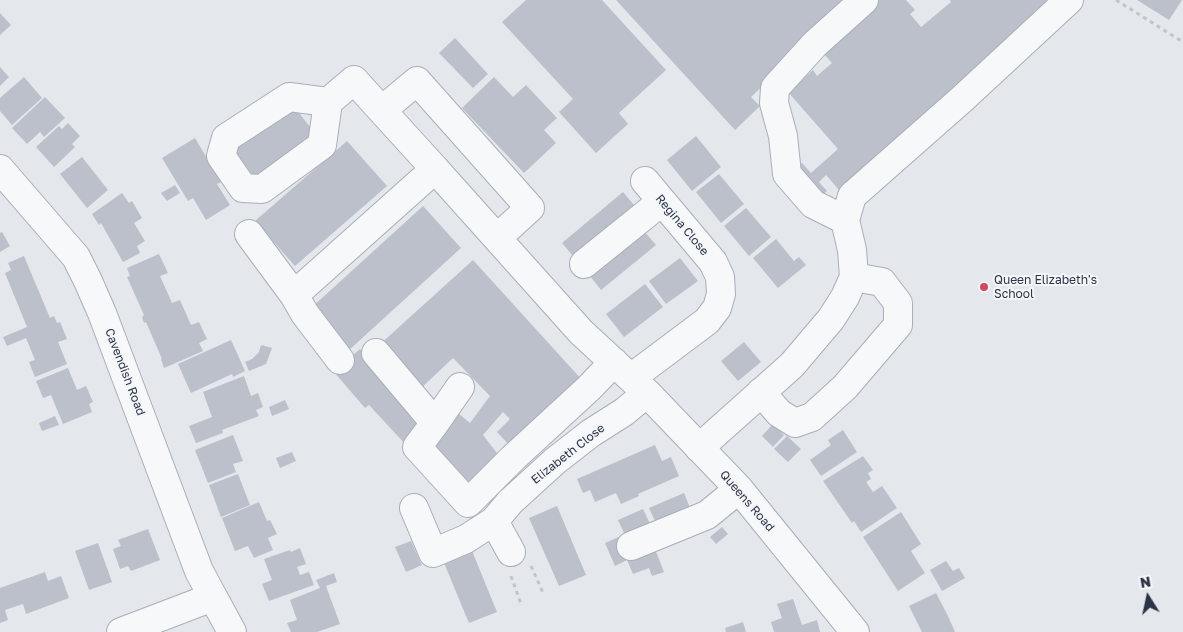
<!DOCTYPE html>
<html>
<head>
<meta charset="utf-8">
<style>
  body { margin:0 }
  #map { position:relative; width:1183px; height:632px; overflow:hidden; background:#e4e7ec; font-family:"Golos Text",sans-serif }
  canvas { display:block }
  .north { position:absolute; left:1123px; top:572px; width:50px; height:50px; -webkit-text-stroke:4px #f4f6f9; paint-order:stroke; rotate:350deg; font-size:14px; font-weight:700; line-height:20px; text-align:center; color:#2b3445 }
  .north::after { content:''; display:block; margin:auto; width:18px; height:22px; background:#2b3445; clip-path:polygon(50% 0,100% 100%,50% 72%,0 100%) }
</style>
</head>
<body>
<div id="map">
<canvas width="1183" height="632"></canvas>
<div class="north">N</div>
</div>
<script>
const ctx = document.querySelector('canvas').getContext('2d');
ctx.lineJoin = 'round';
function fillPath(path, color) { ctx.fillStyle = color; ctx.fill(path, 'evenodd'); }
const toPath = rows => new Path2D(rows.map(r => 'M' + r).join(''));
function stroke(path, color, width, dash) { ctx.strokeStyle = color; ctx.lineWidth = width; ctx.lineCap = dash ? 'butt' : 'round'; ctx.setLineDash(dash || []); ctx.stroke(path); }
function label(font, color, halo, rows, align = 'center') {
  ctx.font = font + ' "Golos Text",sans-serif'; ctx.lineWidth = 4; ctx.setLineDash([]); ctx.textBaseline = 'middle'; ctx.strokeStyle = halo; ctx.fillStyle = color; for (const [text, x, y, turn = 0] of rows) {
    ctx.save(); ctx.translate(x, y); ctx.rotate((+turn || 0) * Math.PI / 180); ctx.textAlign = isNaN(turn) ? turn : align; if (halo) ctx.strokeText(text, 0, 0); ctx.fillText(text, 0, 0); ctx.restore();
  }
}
fillPath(toPath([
  [526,0,602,0,666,70,619,113,628,124,596,153,559,112,573,99,502,22],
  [616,0,854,0,751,97,760,106,735,130],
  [874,0,906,0,915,10,910,14,921,27,951,2,950,0,1055,0,839,190,826,175,819,182,827,191,815,201,790,173,802,163,811,173,838,149,788,92,813,70,817,76,832,63,819,48],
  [1137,0,1182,0,1169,20],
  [0,13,11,25,0,35],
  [455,38,488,74,473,88,439,53],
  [0,67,9,77,0,86],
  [24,77,42,98,12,125,0,111,0,98],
  [494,77,513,97,526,85,557,118,544,130,556,143,524,173,462,108],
  [45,97,65,118,44,137,40,132,27,144,12,128],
  [293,105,320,140,260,185,233,149],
  [68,123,80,136,72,144,75,147,54,167,36,147,59,126,62,129],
  [696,136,721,167,692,191,667,160],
  [195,138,221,182,217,184,230,205,206,220,193,198,188,201,162,158],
  [347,141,387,186,295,266,255,221],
  [82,157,108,190,87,208,60,174],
  [719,174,744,204,721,223,696,192],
  [175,185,180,193,167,201,161,193],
  [623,192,634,205,573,256,562,243],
  [122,193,129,203,132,201,142,218,134,223,145,241,137,246,140,253,123,262,101,223,99,225,92,214],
  [423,206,461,248,348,351,310,309],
  [746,208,771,237,749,256,724,226],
  [644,231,656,245,601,290,590,276],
  [2,232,10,246,0,252,0,233],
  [776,239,794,261,799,257,806,265,778,288,753,258],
  [159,254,168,273,160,276,172,303,180,300,191,325,199,322,207,339,199,343,203,351,164,368,161,359,162,359,146,322,144,323,142,317,144,315,127,277,130,276,127,268],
  [24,256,50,318,54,316,57,323,60,322,67,339,58,342,67,364,35,377,29,362,35,360,26,338,7,346,3,337,27,327,5,273,11,270,8,263],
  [680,258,698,281,666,304,649,281],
  [473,260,583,381,512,448,497,432,510,419,503,412,483,435,500,457,470,485,428,440,459,414,470,423,490,396,453,358,418,391,377,347],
  [645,284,663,307,624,337,606,314],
  [231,340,245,371,233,377,232,374,191,393,178,364],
  [744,342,761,362,738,381,721,361],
  [261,345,272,348,266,364,249,371,245,362,252,359,259,352],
  [360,349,426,421,407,446,369,405,365,408,334,372],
  [68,368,77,390,86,386,93,402,89,404,92,412,63,424,51,395,43,398,36,381],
  [244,376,251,396,258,393,263,407,256,410,259,416,222,430,223,433,196,443,189,426,212,417,203,392],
  [285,400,289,409,272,416,269,407],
  [55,416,59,425,42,431,39,423],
  [773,424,784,435,773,447,762,436],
  [843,430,857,452,821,476,810,460,831,445,828,440],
  [233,435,243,461,233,464,236,472,208,483,195,450],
  [787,436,801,449,788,462,774,449],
  [655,445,662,461,671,457,679,476,638,494,639,496,621,504,616,493,595,502,590,490,583,493,577,479],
  [292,452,296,461,280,468,276,458],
  [863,456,873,470,868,473,871,479,866,482,873,492,882,486,897,508,861,532,854,521,852,523,823,481],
  [238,474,250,505,221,517,209,485],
  [684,493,690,508,656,523,649,508],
  [259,502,267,521,270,520,277,534,268,538,273,550,254,558,248,546,235,551,222,518],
  [557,506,586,575,559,586,529,518],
  [643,509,651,526,625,535,618,520],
  [901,512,921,544,911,551,925,573,898,591,863,537],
  [722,527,728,534,716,544,710,537],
  [148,529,160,560,131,571,128,566,120,569,113,549,121,546,118,540],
  [621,536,631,559,655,549,664,572,652,576,649,568,633,574,627,560,615,566,605,543],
  [411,541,422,565,406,572,395,547],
  [98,543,112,582,89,590,75,551],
  [470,546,497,612,469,623,442,558],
  [300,548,306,564,297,567,300,575,309,572,314,585,269,601,262,584,272,580,264,559,290,550,291,552],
  [946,561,953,571,959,568,965,578,942,591,930,570],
  [45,572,48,581,61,576,69,598,26,614,23,604,5,610,8,620,0,623,0,588],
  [334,573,337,582,326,586,340,624,317,632,291,632,287,623,297,620,290,600,320,588,316,580],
  [936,593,948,616,955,632,922,632,909,606],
  [793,599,802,625,817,620,820,632,774,632,771,622,782,618,777,604],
  [743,622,746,632,726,632,725,628]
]), '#bbc0ca');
const minor = toPath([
  [328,102,289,97,226,138,221,156,243,188,262,189,322,145,328,102,354,80,435,169],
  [382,110,417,81,530,208,497,238],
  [0,169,76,257,88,281,102,313,199,571,213,597],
  [845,220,813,204,787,174,783,136,774,103,775,88,815,44,864,0],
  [249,234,294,295],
  [584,264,661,202],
  [376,353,435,423,417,447,468,503,513,458,589,388,614,362],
  [340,360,305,314,294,295,435,169,581,332,647,393,739,489,855,632],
  [631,378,707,321,717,308,721,294,720,277,713,262,645,181],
  [761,392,779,413,795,423,812,417,845,387,898,325,898,303,882,282,854,277],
  [435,423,460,387],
  [699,448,792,365,831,319,845,297,854,277,852,250,845,220,852,196,961,100,1069,0],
  [414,508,433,553,466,539,494,521],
  [631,546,707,515,739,489],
  [511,552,494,521,510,502,555,461,591,433,624,412,647,393],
  [121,632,213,597,232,632]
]);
stroke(minor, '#a9aeb7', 30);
stroke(toPath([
  [1116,0,1183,42],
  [531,566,544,595],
  [511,576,521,604]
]), '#c2c5cb', 3, [4, 4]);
stroke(minor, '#f7f8fa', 28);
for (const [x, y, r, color] of [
  [984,287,5,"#d1495b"]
]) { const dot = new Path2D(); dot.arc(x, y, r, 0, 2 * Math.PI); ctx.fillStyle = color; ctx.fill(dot); stroke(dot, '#f4f6f9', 2); }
label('12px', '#2b3445', '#f4f6f9', [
  ["Regina Close",682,225,50],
  ["Cavendish Road",125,372,69],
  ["Elizabeth Close",568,454,-38],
  ["Queens Road",747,501,49]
]);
label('12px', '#2b3445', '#f4f6f9', [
  ["Queen Elizabeth's",994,280],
  ["School",994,294]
], 'left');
</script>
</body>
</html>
